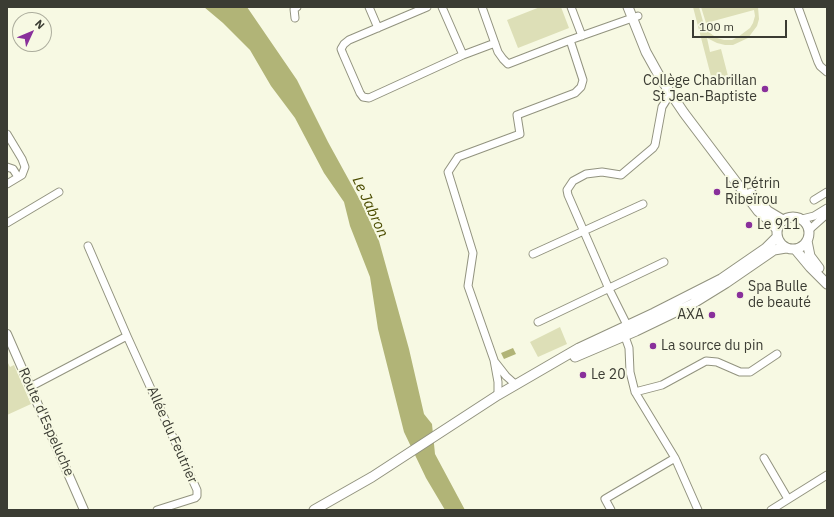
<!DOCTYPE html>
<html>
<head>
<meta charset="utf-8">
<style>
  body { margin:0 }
  #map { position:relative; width:834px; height:517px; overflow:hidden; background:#f7f9e3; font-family:"IBM Plex Sans",sans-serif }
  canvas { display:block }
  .frame { position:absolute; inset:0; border:8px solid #3b3c33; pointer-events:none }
  .north { position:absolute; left:12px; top:12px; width:40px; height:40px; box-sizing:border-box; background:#f7f9e3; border:1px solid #acad9d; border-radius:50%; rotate:46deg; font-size:11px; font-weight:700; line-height:16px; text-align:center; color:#3b3c33 }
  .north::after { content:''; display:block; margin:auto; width:14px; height:18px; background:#89309b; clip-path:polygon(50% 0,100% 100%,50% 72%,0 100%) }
  .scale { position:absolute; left:692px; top:20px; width:95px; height:18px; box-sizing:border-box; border:2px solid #3b3c33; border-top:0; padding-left:5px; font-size:12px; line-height:14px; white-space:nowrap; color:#3b3c33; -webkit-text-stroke:3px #f7f9e3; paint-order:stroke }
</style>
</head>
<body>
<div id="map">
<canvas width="834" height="517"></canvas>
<div class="frame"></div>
<div class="north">N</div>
<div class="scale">100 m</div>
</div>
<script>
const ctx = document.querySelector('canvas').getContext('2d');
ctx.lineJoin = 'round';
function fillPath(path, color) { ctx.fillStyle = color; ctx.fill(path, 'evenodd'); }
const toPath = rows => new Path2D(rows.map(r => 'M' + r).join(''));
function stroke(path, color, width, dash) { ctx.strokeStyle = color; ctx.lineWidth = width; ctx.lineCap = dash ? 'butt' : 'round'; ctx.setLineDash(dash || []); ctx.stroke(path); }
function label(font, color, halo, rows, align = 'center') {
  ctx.font = font + ' "IBM Plex Sans",sans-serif'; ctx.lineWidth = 4; ctx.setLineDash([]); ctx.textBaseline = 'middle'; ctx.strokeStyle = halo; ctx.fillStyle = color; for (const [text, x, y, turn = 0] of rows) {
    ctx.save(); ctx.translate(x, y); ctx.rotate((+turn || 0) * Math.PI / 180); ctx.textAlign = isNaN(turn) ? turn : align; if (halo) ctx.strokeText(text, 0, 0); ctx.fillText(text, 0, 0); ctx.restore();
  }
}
fillPath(toPath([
  [540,7,561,7,569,28,518,48,507,20],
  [693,7,699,7,704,25,707,31,717,38,724,40,732,40,738,37,750,28,753,23,755,16,754,10,706,23,701,7,758,7,759,19,757,26,748,38,733,45,725,45,717,43,707,38,710,52,721,49,728,76,712,80],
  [560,327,567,344,538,357,530,342],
  [7,361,10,367,14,365,31,404,7,415]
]), '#dddfb7');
fillPath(toPath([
  [204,7,247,7,297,80,328,142,361,202,379,241,409,349,424,414,432,424,435,454,465,510,445,510,426,478,404,432,378,329,370,277,350,226,344,202,324,173,295,118,271,86,250,50,223,23],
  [513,348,516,354,504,359,501,353]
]), '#b1b477');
const minor = toPath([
  [369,7,378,28],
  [427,7,349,40,344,44,341,49,343,54,360,93,363,97,369,98,463,55,442,7],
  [482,7,498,52,503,59,508,64,570,40,638,16],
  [571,7,582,36],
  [798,7,818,62,820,66,827,72],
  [295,18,294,9,297,7],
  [463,55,495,43],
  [7,134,22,159,25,167,22,175,7,184],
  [7,167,13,169,18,177],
  [814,200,827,192],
  [802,219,814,216,827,208],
  [7,223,59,192],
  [809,230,827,214],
  [533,254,643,204],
  [538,322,664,262],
  [627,325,609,289,568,195,567,190,573,181,586,174,602,172,621,175,653,148,655,145,662,107,667,99,672,95],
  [623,331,629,348,630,372,635,392,675,458,698,510],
  [127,336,197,490,197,496,195,498,157,510],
  [495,362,506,376,515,384],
  [30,387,127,336,88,246],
  [635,392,662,385,706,361,717,362,740,372,750,372,777,354],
  [498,395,498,382,494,360,468,286,473,253,448,172,458,157,520,134,517,115,575,93,581,87,583,80,570,40],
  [764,458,788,499],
  [611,510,605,499,675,458],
  [771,510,827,475]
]);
const tertiary = toPath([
  [7,334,84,510]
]);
const secondary = toPath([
  [628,7,646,52,661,79,684,113,758,211,771,222,777,230],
  [751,193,768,211,783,220],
  '777 233a16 16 0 1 1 32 0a16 16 0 1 1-32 0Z',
  [807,241,810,256,819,268],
  [795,249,810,267,827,284],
  [575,357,636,331,692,304,726,283,774,250,786,248],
  [314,510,372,477,498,395,579,348,654,313,721,279,766,248,777,237]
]);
stroke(minor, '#92937f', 9);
stroke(tertiary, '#92937f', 10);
stroke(secondary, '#92937f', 11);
stroke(minor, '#fff', 7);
stroke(tertiary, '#fff', 8);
stroke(secondary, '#fff', 9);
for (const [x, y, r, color] of [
  [765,89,4,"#89309b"],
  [717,192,4,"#89309b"],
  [749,225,4,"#89309b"],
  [740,295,4,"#89309b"],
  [712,315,4,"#89309b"],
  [653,346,4,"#89309b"],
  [583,375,4,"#89309b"]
]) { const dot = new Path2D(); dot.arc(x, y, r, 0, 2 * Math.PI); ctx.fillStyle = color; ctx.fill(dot); stroke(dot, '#f7f9e3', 1.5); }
label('14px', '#3b3c33', '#f7f9e3', [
  ["Collège Chabrillan",757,81,"right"],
  ["St Jean-Baptiste",757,97,"right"],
  ["Le Pétrin",725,184],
  ["Ribeïrou",725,200],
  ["Le 911",757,225],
  ["Spa Bulle",748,287],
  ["de beauté",748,303],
  ["AXA",704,315,"right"],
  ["La source du pin",661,346],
  ["Le 20",591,375]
], 'left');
label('14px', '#3b3c33', '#f7f9e3', [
  ["Route d'Espeluche",46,422,66],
  ["Allée du Feutrier",172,435,66]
]);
label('italic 15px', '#4b4c00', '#f7f9e3', [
  ["Le Jabron",370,207,65]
]);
</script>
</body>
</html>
